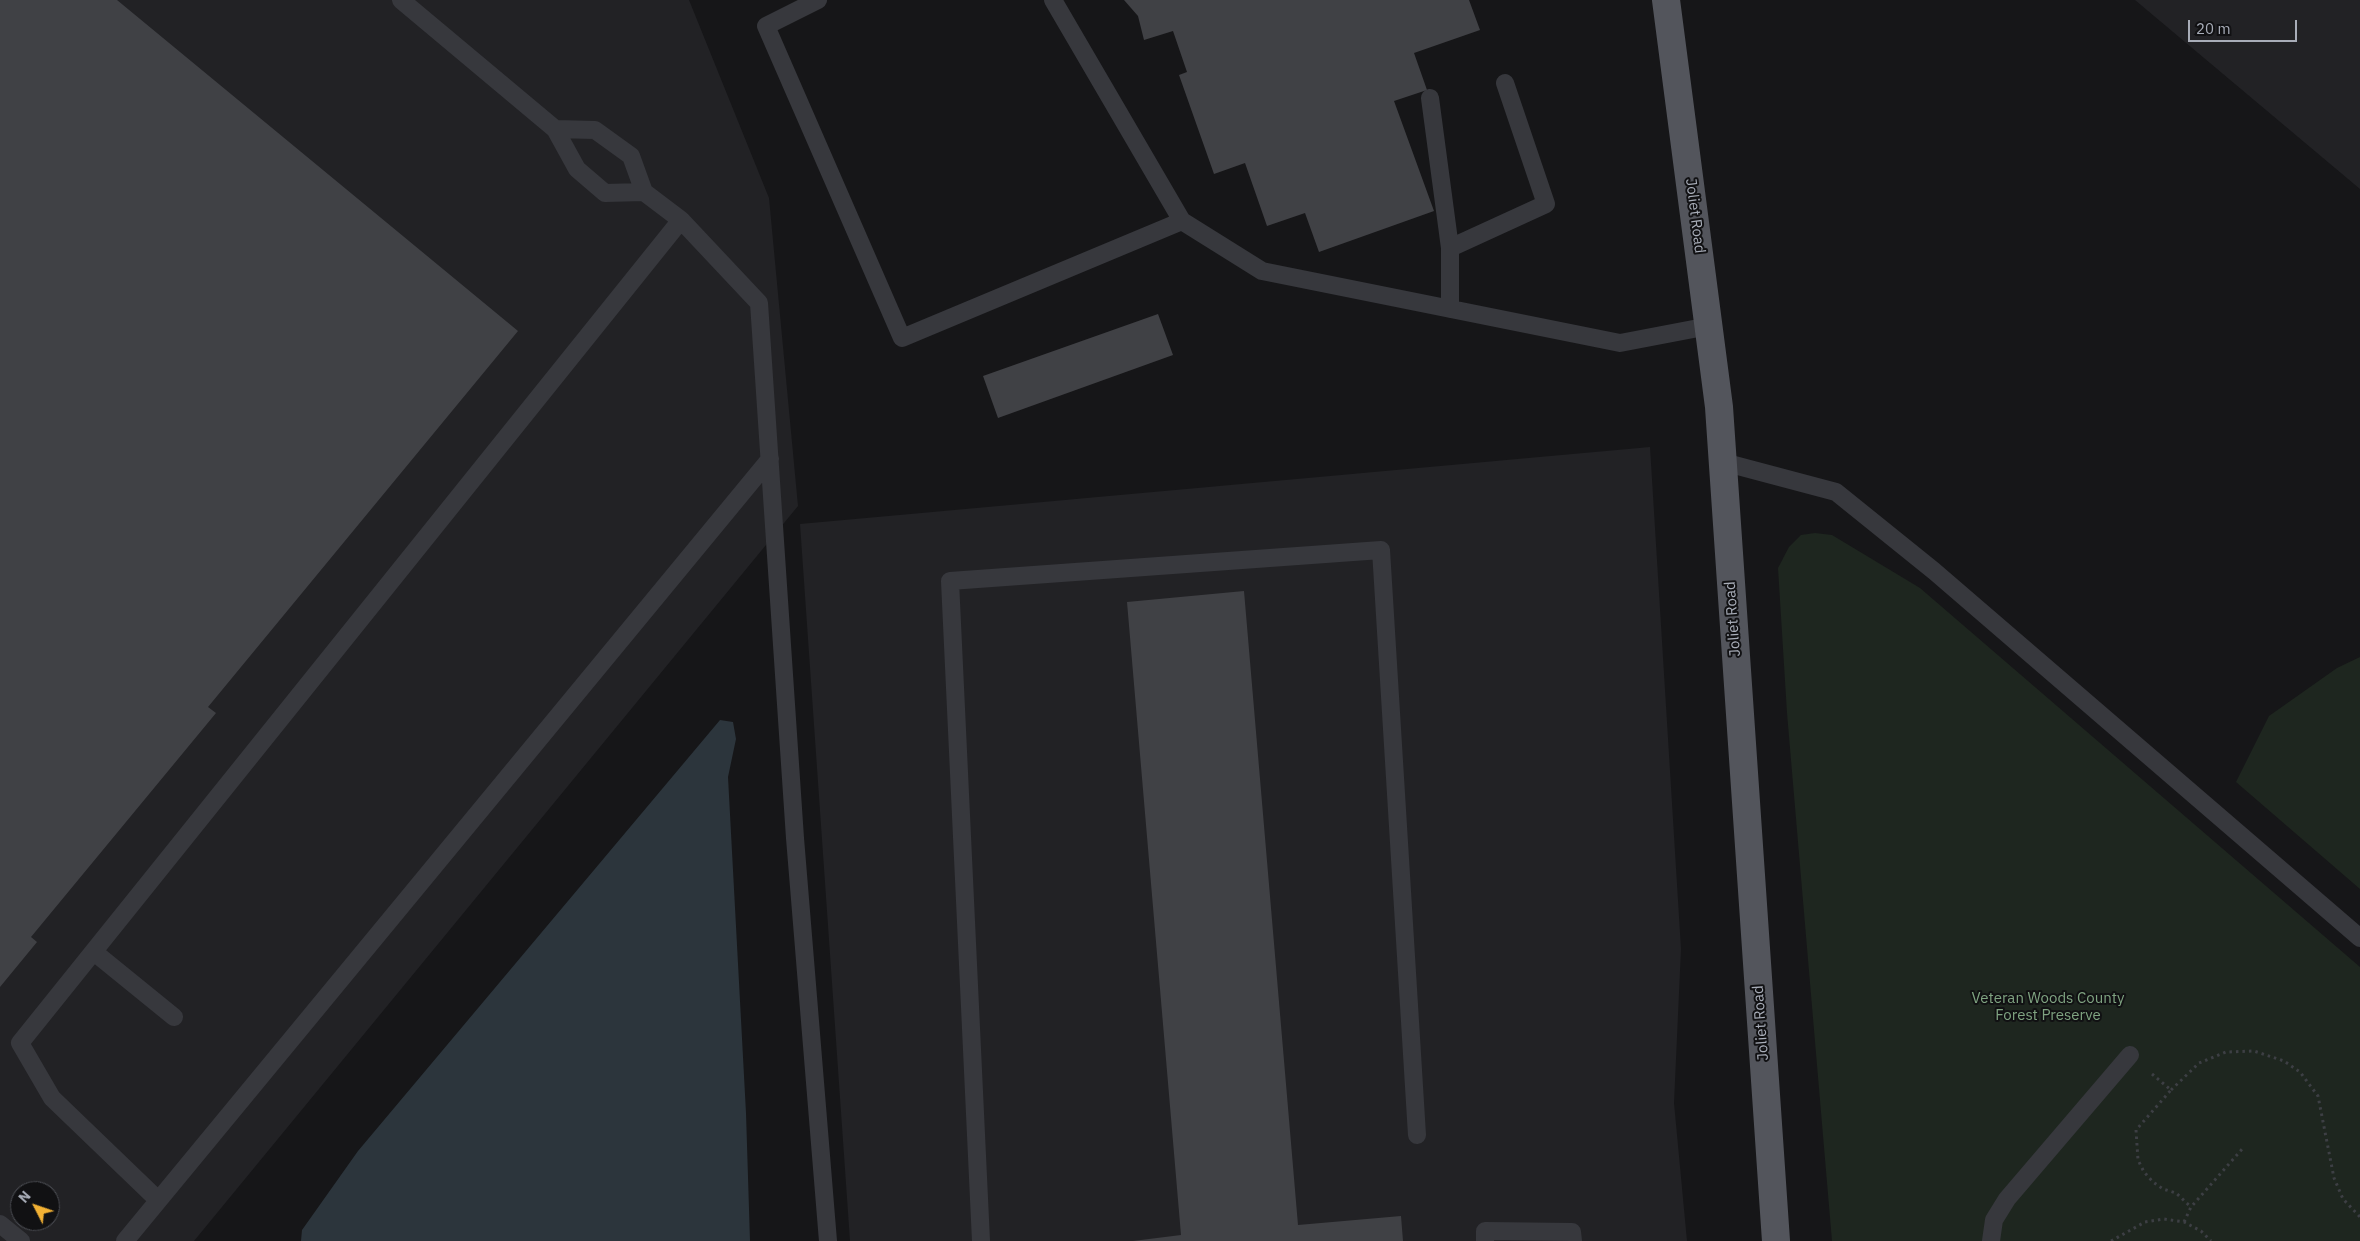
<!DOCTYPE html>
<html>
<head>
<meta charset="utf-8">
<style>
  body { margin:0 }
  #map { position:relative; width:2360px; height:1241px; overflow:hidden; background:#161618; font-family:"IBM Plex Sans",sans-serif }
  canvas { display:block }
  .north { position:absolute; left:10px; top:1181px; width:50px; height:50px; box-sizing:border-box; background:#111113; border:1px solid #4d4f55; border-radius:50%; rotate:311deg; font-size:14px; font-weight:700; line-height:20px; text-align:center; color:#a8adb8 }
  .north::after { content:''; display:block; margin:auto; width:18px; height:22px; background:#f2b134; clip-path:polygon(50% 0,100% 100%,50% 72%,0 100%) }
  .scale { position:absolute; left:2188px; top:20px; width:109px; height:22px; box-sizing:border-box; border:2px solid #a8adb8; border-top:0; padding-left:6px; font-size:15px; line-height:18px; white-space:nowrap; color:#a8adb8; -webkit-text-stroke:4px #111113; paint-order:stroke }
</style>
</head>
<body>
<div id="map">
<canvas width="2360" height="1241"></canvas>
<div class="north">N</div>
<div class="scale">20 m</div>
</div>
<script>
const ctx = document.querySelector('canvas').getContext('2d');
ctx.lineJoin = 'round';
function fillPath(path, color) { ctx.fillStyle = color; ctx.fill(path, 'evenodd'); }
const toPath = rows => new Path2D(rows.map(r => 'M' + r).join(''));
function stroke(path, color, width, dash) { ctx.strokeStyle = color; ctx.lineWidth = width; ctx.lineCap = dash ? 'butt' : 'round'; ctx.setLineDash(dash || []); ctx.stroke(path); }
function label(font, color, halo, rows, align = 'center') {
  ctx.font = font + ' "IBM Plex Sans",sans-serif'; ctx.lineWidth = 4; ctx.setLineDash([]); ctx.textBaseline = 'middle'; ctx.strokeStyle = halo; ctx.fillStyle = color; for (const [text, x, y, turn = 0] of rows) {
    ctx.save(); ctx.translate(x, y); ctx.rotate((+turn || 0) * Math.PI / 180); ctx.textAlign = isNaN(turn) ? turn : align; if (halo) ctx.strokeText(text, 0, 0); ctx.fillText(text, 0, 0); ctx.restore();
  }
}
fillPath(toPath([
  [0,0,689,0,769,198,798,506,194,1241,0,1241],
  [20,1191,50,1191,50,1221,20,1221],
  [2135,0,2360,0,2360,189],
  [1650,447,1681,949,1674,1103,1687,1241,850,1241,800,524]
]), '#222225');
fillPath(toPath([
  [1815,533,1832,535,1920,588,2360,967,2360,1241,1832,1241,1787,713,1778,568,1789,547,1801,535],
  [2360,657,2360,889,2236,782,2269,716,2337,668]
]), '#1e261f');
fillPath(toPath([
  [720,720,733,722,736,739,728,777,746,1113,750,1241,301,1241,302,1230,358,1151]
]), '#2c353c');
fillPath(toPath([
  [0,0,117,0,518,331,208,707,216,713,31,937,37,942,0,987],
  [1124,0,1469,0,1480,30,1414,53,1427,90,1394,101,1434,211,1319,252,1305,213,1267,226,1245,163,1214,174,1179,75,1187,72,1173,31,1144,40,1138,16],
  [1158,314,1173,355,998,418,983,376],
  [1244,591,1298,1225,1401,1216,1403,1241,1133,1241,1181,1235,1127,602]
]), '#404145');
stroke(toPath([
  [2152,1074,2171,1090,2136,1130,2138,1160,2144,1172,2153,1182,2163,1189,2176,1193,2191,1207],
  [2171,1090,2199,1063,2226,1052,2254,1051,2284,1061,2300,1072,2318,1096,2334,1178,2343,1199,2360,1217],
  [2184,1222,2191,1207,2243,1148],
  [2111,1241,2145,1222,2164,1219,2184,1222,2201,1231,2211,1241]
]), '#3d3f44', 3, [2.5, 4]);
stroke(toPath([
  [401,0,555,129],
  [818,0,766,26,902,338,1182,221],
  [1053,0,1182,221,1262,271,1620,343,1709,326],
  [1430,98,1450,248],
  [644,192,605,193,577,169,555,129,595,130,631,156,644,192,681,220],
  [1450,309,1450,248,1546,204,1505,83],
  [1723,462,1836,492,1934,571,2360,938],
  [94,952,174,1017],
  [158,1200,52,1098,20,1043,681,220,759,303,795,838,828,1241],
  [0,1224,21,1241],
  [125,1241,770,459],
  [981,1241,950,581,1381,550,1417,1135],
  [1485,1241,1485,1231,1572,1232,1573,1241],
  [1991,1241,1994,1220,2007,1199,2130,1055]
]), '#37383d', 18);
stroke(toPath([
  [1666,0,1719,407,1776,1241]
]), '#53555c', 28);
label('15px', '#a8adb8', '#111113', [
  ["Joliet Road",1695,216,83],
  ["Joliet Road",1733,619,-94],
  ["Joliet Road",1761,1023,-94]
]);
label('15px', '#7fa381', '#111113', [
  ["Veteran Woods County",2048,999],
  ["Forest Preserve",2048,1016]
]);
</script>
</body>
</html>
